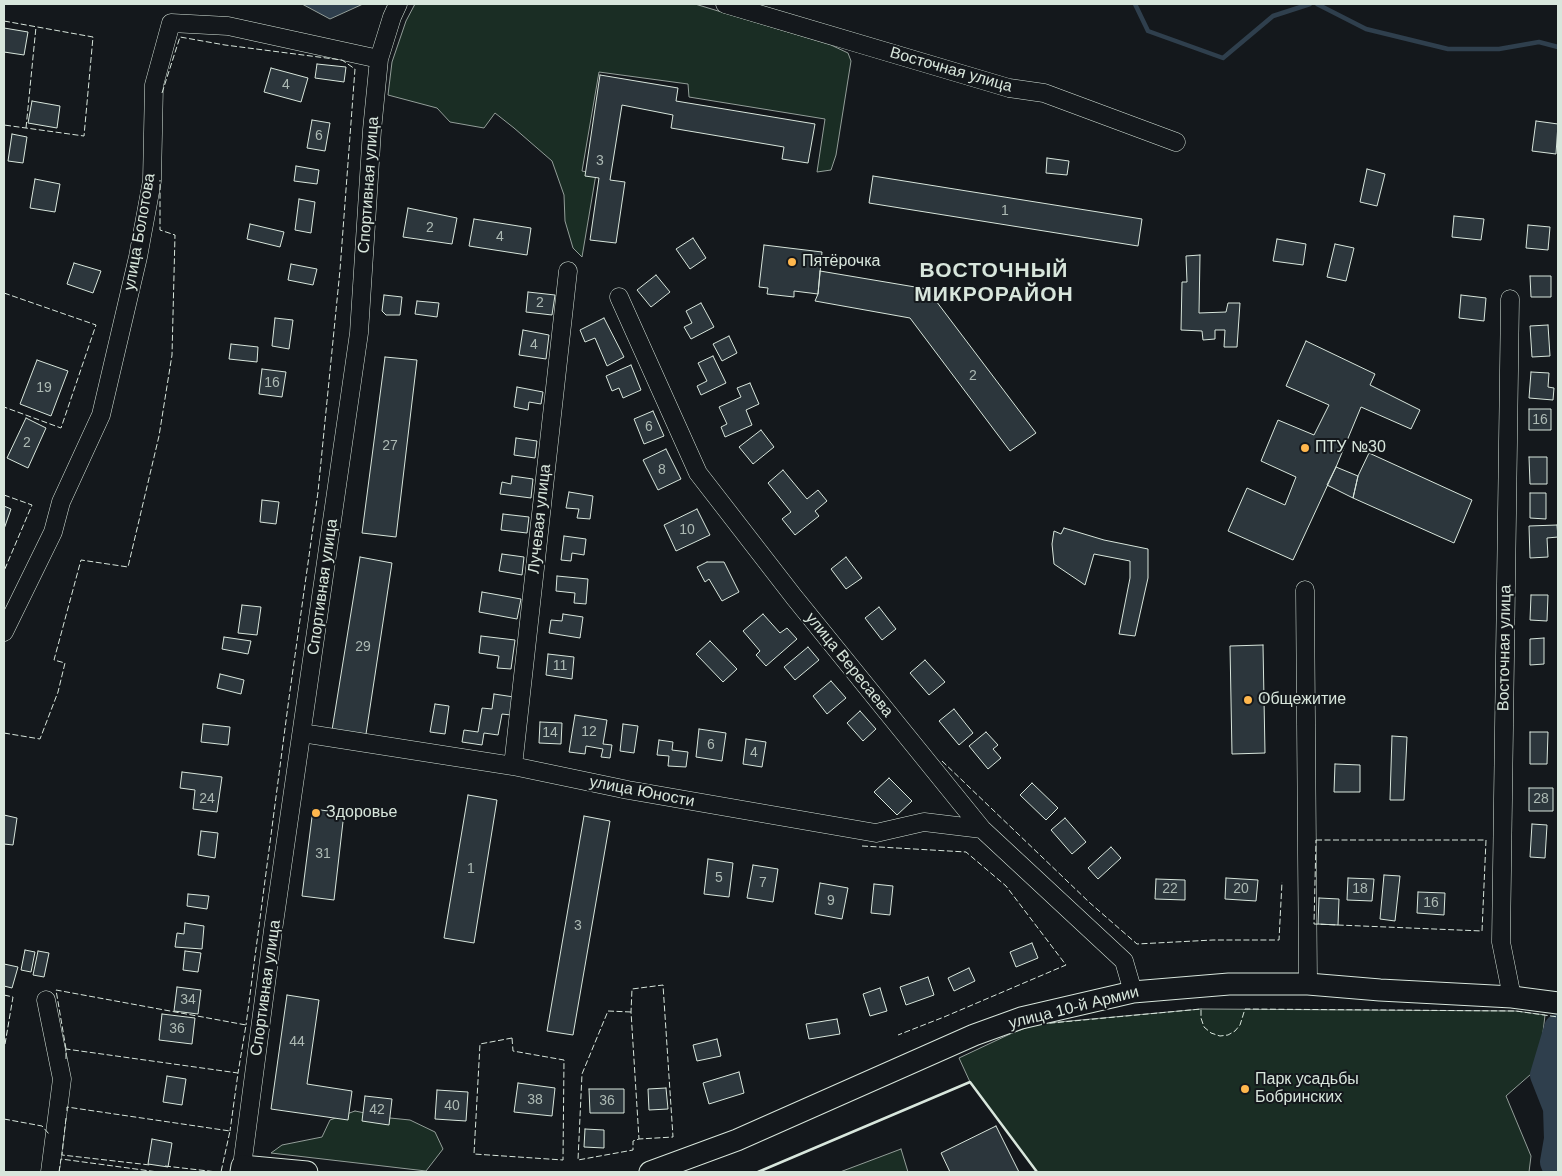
<!DOCTYPE html>
<html>
<head>
<meta charset="utf-8">
<style>
  body { margin:0 }
  #map { position:relative; width:1562px; height:1176px; overflow:hidden; background:#14181c; font-family:Arial,sans-serif }
  canvas { display:block }
  .frame { position:absolute; inset:0; border:5px solid #d8e6dc; pointer-events:none }
</style>
</head>
<body>
<div id="map">
<canvas width="1562" height="1176"></canvas>
<div class="frame"></div>
</div>
<script>
const ctx = document.querySelector('canvas').getContext('2d');
ctx.lineJoin = 'round';
function fillPath(path, color) { ctx.fillStyle = color; ctx.fill(path, 'evenodd'); }
const toPath = rows => new Path2D(rows.map(r => 'M' + r).join(''));
function stroke(path, color, width, dash) { ctx.strokeStyle = color; ctx.lineWidth = width; ctx.lineCap = dash ? 'butt' : 'round'; ctx.setLineDash(dash || []); ctx.stroke(path); }
function label(font, color, halo, rows, align = 'center') {
  ctx.font = font + ' Arial,sans-serif'; ctx.lineWidth = 4; ctx.setLineDash([]); ctx.textBaseline = 'middle'; ctx.strokeStyle = halo; ctx.fillStyle = color; for (const [text, x, y, turn = 0] of rows) {
    ctx.save(); ctx.translate(x, y); ctx.rotate((+turn || 0) * Math.PI / 180); ctx.textAlign = isNaN(turn) ? turn : align; if (halo) ctx.strokeText(text, 0, 0); ctx.fillText(text, 0, 0); ctx.restore();
  }
}
const green = toPath([
  [415,4,695,4,831,45,848,53,851,61,836,155,831,170,817,172,825,119,689,97,688,84,599,72,582,171,596,174,582,257,573,248,565,221,564,195,552,161,514,128,495,113,484,128,450,122,437,108,388,95,392,62,406,21,415,4],
  [1201,1009,1516,1011,1545,1015,1539,1067,1506,1096,1531,1156,1529,1172,1037,1172,970,1082,959,1058,1010,1034,1036,1024,1201,1009],
  [1558,1046,1558,1164,1549,1172,1547,1172,1556,1052,1558,1046],
  [355,1111,390,1118,410,1120,435,1132,443,1149,426,1171,271,1153,282,1145,322,1137,330,1120,355,1111],
  [901,1149,908,1172,840,1172,901,1149]
]);
fillPath(green, '#1a2d24');
stroke(green, '#939e99', 1);
const water = toPath([
  [302,4,363,4,330,19,302,4]
]);
fillPath(water, '#2f3f4d');
stroke(water, '#939e99', 1);
stroke(toPath([
  [1135,4,1148,31,1223,58,1273,16,1310,4],
  [1317,4,1366,29,1448,49,1499,49,1539,42,1558,47]
]), '#2f3f4d', 4.5);
stroke(toPath([
  [1558,1172,1554,1162,1558,1139,1557,1108,1544,1075,1558,1028]
]), '#2f3f4d', 28);
const building = toPath([
  [4,28,28,32,24,55,4,52,4,28],
  [317,64,346,67,344,82,315,78,317,64],
  [271,68,308,78,301,102,264,92,271,68],
  [600,75,678,88,676,101,815,124,808,163,782,159,784,147,671,128,673,115,622,105,610,180,625,182,616,243,590,240,599,178,585,176,600,75],
  [32,101,60,106,57,128,28,123,32,101],
  [312,120,330,123,325,151,307,148,312,120],
  [1536,121,1558,124,1556,154,1532,151,1536,121],
  [12,134,27,137,23,163,8,161,12,134],
  [1047,158,1069,161,1067,175,1046,173,1047,158],
  [296,166,319,170,317,184,294,181,296,166],
  [1367,169,1385,174,1377,206,1360,202,1367,169],
  [873,176,1142,219,1138,246,869,203,873,176],
  [35,179,60,184,55,212,30,208,35,179],
  [299,199,315,202,311,233,295,230,299,199],
  [408,208,457,218,452,244,403,237,408,208],
  [1454,216,1484,219,1481,240,1452,237,1454,216],
  [474,219,531,228,527,255,469,246,474,219],
  [250,224,284,232,280,247,247,239,250,224],
  [1528,225,1550,227,1548,250,1526,248,1528,225],
  [693,238,706,258,690,269,676,249,693,238],
  [1277,239,1306,244,1303,265,1273,261,1277,239],
  [1335,244,1354,248,1346,281,1327,277,1335,244],
  [764,245,822,252,818,294,794,291,794,297,767,294,768,288,759,287,764,245],
  [1200,255,1199,313,1226,312,1228,303,1240,303,1237,347,1224,347,1225,330,1215,330,1215,339,1203,340,1202,331,1181,330,1182,282,1187,282,1186,256,1200,255],
  [74,263,101,271,93,293,67,284,74,263],
  [291,264,317,269,313,285,288,280,291,264],
  [820,271,927,289,1036,433,1010,451,910,318,815,301,818,294,820,271],
  [656,275,670,292,651,307,637,290,656,275],
  [1530,276,1551,276,1551,297,1531,297,1530,276],
  [528,292,555,295,552,315,526,312,528,292],
  [384,295,402,297,400,315,386,315,382,311,384,295],
  [1461,295,1486,298,1484,321,1459,318,1461,295],
  [417,301,439,303,437,317,415,314,417,301],
  [701,303,714,327,691,339,684,327,692,323,686,311,701,303],
  [275,318,293,320,289,349,272,346,275,318],
  [604,318,624,357,607,366,595,338,585,342,580,330,604,318],
  [1548,325,1550,356,1532,357,1530,326,1548,325],
  [523,330,549,335,546,359,519,355,523,330],
  [729,336,737,353,722,361,713,344,729,336],
  [1306,341,1375,374,1370,385,1420,410,1411,429,1361,407,1336,467,1293,560,1228,531,1247,488,1285,505,1296,477,1261,461,1278,420,1314,435,1329,405,1286,386,1306,341],
  [231,344,258,347,257,362,229,359,231,344],
  [713,356,726,383,701,395,697,386,707,381,698,363,713,356],
  [385,357,417,360,396,537,362,533,385,357],
  [37,360,68,371,51,416,20,404,37,360],
  [631,365,641,390,623,398,619,388,612,391,606,376,631,365],
  [262,369,286,372,282,397,259,394,262,369],
  [1531,372,1549,373,1548,387,1554,388,1553,400,1529,398,1531,372],
  [750,383,759,404,746,410,752,425,725,437,721,427,727,424,719,407,741,397,737,388,750,383],
  [517,387,543,392,541,404,529,402,528,410,514,407,517,387],
  [1529,409,1551,409,1551,430,1529,430,1529,409],
  [653,411,664,436,644,444,634,419,653,411],
  [26,418,46,428,28,468,7,458,26,418],
  [761,430,774,447,753,464,739,447,761,430],
  [516,438,537,441,535,458,514,455,516,438],
  [666,449,681,479,658,490,643,460,666,449],
  [1369,453,1472,500,1454,543,1353,498,1358,476,1369,453],
  [1529,457,1547,457,1547,484,1530,484,1529,457],
  [1336,467,1358,476,1353,498,1327,485,1336,467],
  [783,470,807,499,818,490,827,501,815,511,819,516,795,535,782,519,791,512,768,483,783,470],
  [512,476,533,479,531,498,500,494,502,482,511,484,512,476],
  [569,492,593,496,590,519,577,518,579,509,566,508,569,492],
  [1530,493,1546,493,1546,519,1530,518,1530,493],
  [262,500,279,502,276,524,260,522,262,500],
  [4,506,11,509,4,529,4,506],
  [697,509,710,535,676,551,664,525,697,509],
  [503,514,529,517,527,533,501,530,503,514],
  [1557,525,1558,537,1547,538,1548,557,1530,558,1529,526,1557,525],
  [1064,528,1104,540,1148,549,1148,578,1135,636,1119,634,1130,578,1130,561,1094,554,1085,585,1054,564,1052,544,1054,531,1061,534,1064,528],
  [564,536,586,539,584,555,572,553,571,561,561,560,564,536],
  [502,554,524,557,522,575,499,571,502,554],
  [360,557,392,563,366,734,332,730,360,557],
  [846,557,862,578,846,589,831,569,846,557],
  [707,562,724,562,739,592,722,601,709,579,705,582,697,567,707,562],
  [557,576,588,579,586,604,574,603,575,593,556,591,557,576],
  [482,592,521,599,517,619,479,612,482,592],
  [1531,595,1548,595,1547,621,1530,620,1531,595],
  [242,605,261,607,257,635,238,633,242,605],
  [879,607,896,629,882,640,865,618,879,607],
  [563,614,583,617,580,638,549,633,551,620,562,621,563,614],
  [763,614,780,633,787,628,797,639,766,666,756,655,760,651,743,631,763,614],
  [481,636,515,640,511,669,497,668,499,656,479,653,481,636],
  [224,637,251,641,248,654,222,649,224,637],
  [1544,638,1544,664,1530,665,1530,639,1544,638],
  [710,641,737,669,723,682,696,654,710,641],
  [1263,645,1265,753,1232,754,1230,646,1263,645],
  [808,647,819,660,795,680,784,667,808,647],
  [548,654,574,657,572,679,546,675,548,654],
  [925,660,945,682,929,695,910,673,925,660],
  [220,674,244,680,241,694,217,688,220,674],
  [831,681,846,698,827,714,813,696,831,681],
  [494,694,514,697,511,715,502,714,498,735,484,733,482,745,462,742,464,730,478,732,482,708,492,709,494,694],
  [435,704,449,706,445,734,430,732,435,704],
  [954,709,973,733,959,745,939,721,954,709],
  [860,711,876,729,863,741,847,723,860,711],
  [575,715,607,720,603,744,612,745,610,758,601,757,603,749,586,746,585,754,569,752,575,715],
  [540,722,562,723,561,744,539,743,540,722],
  [203,724,230,727,228,745,201,742,203,724],
  [623,724,638,726,634,753,620,751,623,724],
  [699,729,726,733,722,761,696,757,699,729],
  [986,732,998,745,993,749,1001,758,988,769,969,746,986,732],
  [1530,732,1548,732,1547,764,1530,764,1530,732],
  [1392,736,1407,737,1404,800,1390,800,1392,736],
  [746,739,766,742,762,767,743,764,746,739],
  [659,740,673,742,672,750,688,752,686,767,668,766,669,756,657,755,659,740],
  [1335,764,1360,765,1360,792,1334,792,1335,764],
  [182,772,222,777,217,812,193,809,195,790,180,788,182,772],
  [889,778,912,801,897,815,874,792,889,778],
  [1032,783,1058,808,1046,820,1020,795,1032,783],
  [1529,788,1553,788,1553,811,1529,811,1529,788],
  [468,795,497,800,474,943,444,938,468,795],
  [313,809,344,813,334,900,302,896,313,809],
  [4,815,17,818,13,845,4,844,4,815],
  [584,816,610,821,573,1035,547,1031,584,816],
  [1065,818,1086,842,1072,854,1051,830,1065,818],
  [1532,824,1547,825,1545,858,1530,857,1532,824],
  [201,831,218,833,215,858,198,855,201,831],
  [1111,847,1121,858,1098,879,1088,868,1111,847],
  [708,859,733,863,729,897,704,894,708,859],
  [753,865,778,869,773,902,747,898,753,865],
  [1384,875,1400,876,1395,921,1380,919,1384,875],
  [1226,878,1258,880,1256,901,1225,899,1226,878],
  [1348,878,1374,879,1372,901,1347,900,1348,878],
  [1156,879,1185,880,1185,900,1155,899,1156,879],
  [820,883,848,888,842,919,815,914,820,883],
  [874,884,893,886,890,915,871,913,874,884],
  [1418,892,1445,893,1444,915,1417,913,1418,892],
  [188,894,209,896,207,909,187,906,188,894],
  [1319,898,1339,899,1338,925,1318,924,1319,898],
  [185,923,204,926,202,949,175,947,177,933,184,934,185,923],
  [1032,943,1038,958,1016,967,1010,952,1032,943],
  [25,950,35,952,31,972,21,970,25,950],
  [38,951,49,953,44,977,33,975,38,951],
  [185,951,201,953,198,972,183,970,185,951],
  [4,964,18,967,12,988,4,986,4,964],
  [969,968,975,981,954,991,948,978,969,968],
  [928,977,934,995,906,1005,900,987,928,977],
  [177,987,201,990,198,1014,174,1011,177,987],
  [880,988,887,1011,870,1016,863,994,880,988],
  [287,995,319,1000,307,1084,352,1091,348,1120,271,1109,287,995],
  [162,1014,195,1018,192,1044,159,1040,162,1014],
  [837,1019,840,1034,809,1039,806,1024,837,1019],
  [717,1039,721,1056,697,1061,693,1045,717,1039],
  [739,1072,744,1093,709,1104,703,1083,739,1072],
  [167,1076,186,1079,182,1105,163,1102,167,1076],
  [518,1083,555,1088,552,1116,514,1112,518,1083],
  [666,1088,668,1109,649,1110,648,1089,666,1088],
  [589,1089,624,1089,624,1113,590,1113,589,1089],
  [437,1090,468,1092,466,1121,435,1119,437,1090],
  [365,1096,392,1099,389,1125,362,1121,365,1096],
  [996,1126,1019,1172,950,1172,941,1153,996,1126],
  [585,1129,604,1130,604,1148,584,1147,585,1129],
  [152,1139,172,1143,168,1167,148,1164,152,1139]
]);
fillPath(building, '#2c363c');
stroke(building, '#d8e6dc', 1);
const minor = toPath([
  [725,4,1009,88,1044,93,1176,142],
  [619,297,698,473,794,597,982,829,1124,961,1133,992],
  [1510,299,1501,942,1512,997],
  [1305,590,1308,984],
  [4,632,53,532,61,502,101,415,138,257,152,181,154,85,171,23,228,26,379,59],
  [302,733,513,766,628,790,876,833,924,822,982,829],
  [513,766,568,271],
  [46,1000,62,1079,50,1172],
  [242,1166,273,930,359,333,372,130,379,59,392,17,398,4]
]);
const major = toPath([
  [241,1172,242,1166,307,1172],
  [650,1172,737,1140,974,1035,1021,1018,1133,992,1229,984,1308,984,1380,990,1512,997,1558,1003]
]);
stroke(minor, '#d8e6dc', 19);
stroke(major, '#d8e6dc', 23);
stroke(minor, '#14181c', 18);
stroke(major, '#14181c', 21);
stroke(toPath([
  [4,21,93,37,84,136,4,125],
  [162,93,180,37,225,45,342,60,355,69,340,270,318,492,289,698,246,1025],
  [26,128,36,27],
  [4,293,96,325,61,428,4,407],
  [4,495,32,505,4,571],
  [4,733,40,739,58,692,65,663,54,660,81,560,128,567,159,436,172,355,175,235,160,230,160,180],
  [942,761,1090,903,1137,944,1213,940,1279,940,1282,882],
  [1316,840,1486,840,1482,931,1314,924,1316,840],
  [862,846,966,852,1006,886,1066,965,944,1017,898,1035],
  [4,995,13,997,4,1050],
  [631,1012,608,1011,582,1074,578,1160,633,1150,633,1141,639,1139,631,1012,632,989,663,985,673,1137,639,1139],
  [1041,1024,1201,1009,1201,1018,1204,1027,1211,1033,1220,1036,1228,1035,1235,1031,1240,1025,1245,1009,1516,1011,1558,1017],
  [512,1038,513,1051,564,1060,563,1160,474,1154,480,1044,512,1038],
  [66,1049,56,990,246,1025,238,1073],
  [66,1059,66,1049,238,1073,230,1131],
  [67,1111,67,1107,230,1131,221,1172],
  [66,1118,62,1155,150,1165],
  [4,1119,42,1126,49,1134],
  [165,1166,217,1172],
  [59,1172,61,1159,158,1172]
]), '#d8e6dc', 1, [6, 2.5]);
stroke(toPath([
  [758,1172,970,1082,1037,1172]
]), '#d8e6dc', 2.5);
for (const [x, y, r, color] of [
  [792,262,5,"#ffb74d"],
  [1305,448,5,"#ffb74d"],
  [1248,700,5,"#ffb74d"],
  [316,813,5,"#ffb74d"],
  [1245,1089,5,"#ffb74d"]
]) { const dot = new Path2D(); dot.arc(x, y, r, 0, 2 * Math.PI); ctx.fillStyle = color; ctx.fill(dot); stroke(dot, '#14181c', 2); }
label('14px', '#adbab4', null, [
  ["4",286,85],
  ["6",319,136],
  ["3",600,161],
  ["1",1005,211],
  ["2",430,228],
  ["4",500,237],
  ["2",540,303],
  ["4",534,345],
  ["2",973,376],
  ["16",272,383],
  ["19",44,388],
  ["16",1540,420],
  ["6",649,427],
  ["2",27,443],
  ["27",390,446],
  ["8",662,470],
  ["10",687,530],
  ["29",363,647],
  ["11",560,666],
  ["12",589,732],
  ["14",550,733],
  ["6",711,745],
  ["4",754,753],
  ["24",207,799],
  ["28",1541,799],
  ["31",323,854],
  ["1",471,869],
  ["5",719,878],
  ["7",763,883],
  ["22",1170,889],
  ["20",1241,889],
  ["18",1360,889],
  ["9",831,901],
  ["16",1431,903],
  ["3",578,926],
  ["34",188,1000],
  ["36",177,1029],
  ["44",297,1042],
  ["38",535,1100],
  ["36",607,1101],
  ["40",452,1106],
  ["42",377,1110]
]);
label('16px', '#d8e6dc', '#14181c', [
  ["Восточная улица",951,70,16],
  ["Спортивная улица",369,185,-86],
  ["улица Болотова",140,232,-80],
  ["Лучевая улица",540,519,-84],
  ["Спортивная улица",323,587,-82],
  ["Восточная улица",1505,648,-89],
  ["улица Вересаева",849,665,51],
  ["улица Юности",642,792,11],
  ["Спортивная улица",266,988,-82],
  ["улица 10-й Армии",1074,1008,-14]
]);
label('16px', '#d8e6dc', '#14181c', [
  ["Пятёрочка",802,262],
  ["ПТУ №30",1315,448],
  ["Общежитие",1258,700],
  ["Здоровье",326,813],
  ["Парк усадьбы",1255,1080],
  ["Бобринских",1255,1098]
], 'left');
ctx.letterSpacing = '1px';
label('bold 21px', '#d8e6dc', '#14181c', [
  ["ВОСТОЧНЫЙ",994,271],
  ["МИКРОРАЙОН",994,295]
]);
ctx.letterSpacing = '0px';
</script>
</body>
</html>
